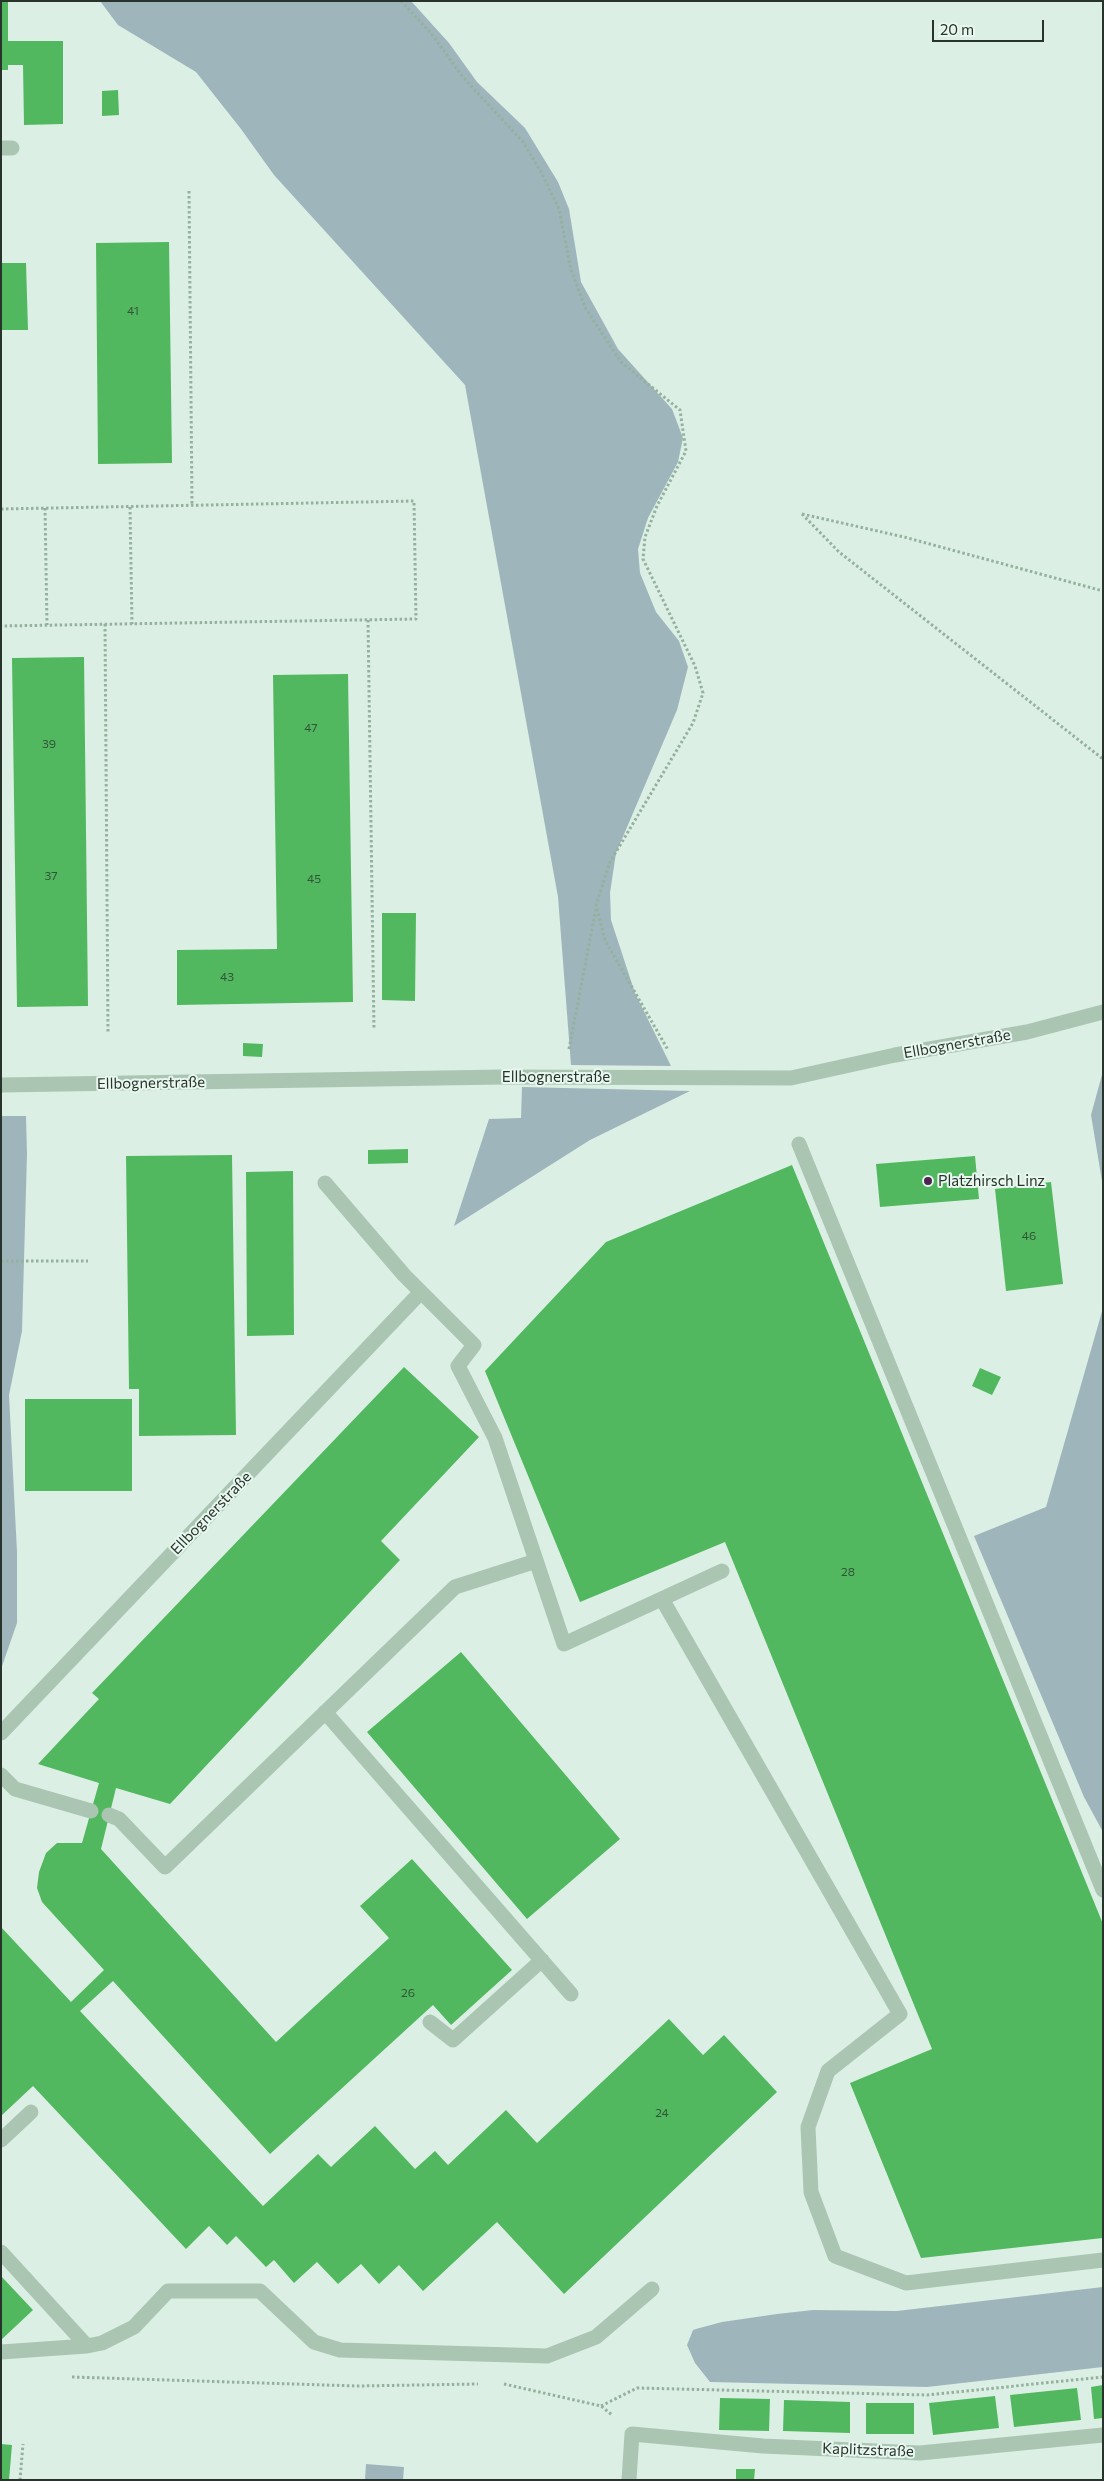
<!DOCTYPE html>
<html>
<head>
<meta charset="utf-8">
<style>
  body { margin:0 }
  #map { position:relative; width:1104px; height:2481px; overflow:hidden; background:#dcefe4; font-family:Commissioner,sans-serif }
  canvas { display:block }
  .frame { position:absolute; inset:0; border:2px solid #28342b; pointer-events:none }
  .scale { position:absolute; left:932px; top:20px; width:112px; height:22px; box-sizing:border-box; border:2px solid #28342b; border-top:0; padding-left:6px; font-size:15px; line-height:18px; white-space:nowrap; color:#28342b; -webkit-text-stroke:4px #e8f7ef; paint-order:stroke }
</style>
</head>
<body>
<div id="map">
<canvas width="1104" height="2481"></canvas>
<div class="frame"></div>
<div class="scale">20 m</div>
</div>
<script>
const ctx = document.querySelector('canvas').getContext('2d');
ctx.lineJoin = 'round';
function fillPath(path, color) { ctx.fillStyle = color; ctx.fill(path, 'evenodd'); }
const toPath = rows => new Path2D(rows.map(r => 'M' + r).join(''));
function stroke(path, color, width, dash) { ctx.strokeStyle = color; ctx.lineWidth = width; ctx.lineCap = dash ? 'butt' : 'round'; ctx.setLineDash(dash || []); ctx.stroke(path); }
function label(font, color, halo, rows, align = 'center') {
  ctx.font = font + ' Commissioner,sans-serif'; ctx.lineWidth = 4; ctx.setLineDash([]); ctx.textBaseline = 'middle'; ctx.strokeStyle = halo; ctx.fillStyle = color; for (const [text, x, y, turn = 0] of rows) {
    ctx.save(); ctx.translate(x, y); ctx.rotate((+turn || 0) * Math.PI / 180); ctx.textAlign = isNaN(turn) ? turn : align; if (halo) ctx.strokeText(text, 0, 0); ctx.fillText(text, 0, 0); ctx.restore();
  }
}
fillPath(toPath([
  [100,1,411,1,449,43,477,82,525,128,558,182,569,209,581,282,618,349,672,409,683,438,678,462,648,518,638,549,640,573,656,612,679,641,688,667,677,710,616,853,610,893,611,920,635,993,671,1066,571,1065,558,897,465,385,274,175,241,129,196,72,118,25],
  [1103,1071,1103,1187,1091,1115],
  [522,1087,690,1091,590,1140,454,1226,489,1119,521,1118],
  [1,1116,26,1116,27,1154,22,1331,9,1395,17,1552,17,1623,1,1669],
  [1103,1308,1103,1832,1084,1797,974,1536,1046,1507],
  [1103,2287,1103,2367,927,2387,710,2382,695,2363,687,2345,693,2330,696,2329,722,2322,777,2314,813,2310,897,2311],
  [366,2464,404,2467,403,2480,365,2480]
]), '#9eb5bc');
fillPath(toPath([
  [1,1,8,1,8,41,63,41,63,124,24,125,23,65,8,65,8,70,1,70],
  [118,90,119,115,102,116,102,91],
  [169,242,172,463,98,464,96,243],
  [1,263,26,263,28,330,1,330],
  [84,657,88,1006,17,1007,12,658],
  [348,674,353,1002,177,1005,177,950,277,949,273,675],
  [382,913,416,913,415,1001,382,1000],
  [243,1043,263,1044,262,1057,243,1056],
  [408,1149,408,1163,368,1164,368,1150],
  [232,1155,236,1435,139,1436,139,1389,129,1389,126,1156],
  [975,1156,979,1199,880,1207,876,1164],
  [792,1165,1103,1924,1103,2238,921,2258,850,2083,932,2049,725,1542,580,1602,485,1371,606,1242],
  [293,1171,294,1335,247,1336,246,1172],
  [1051,1182,1063,1284,1006,1291,995,1189],
  [404,1367,479,1437,381,1541,400,1560,170,1804,116,1788,101,1849,276,2042,389,1938,360,1906,412,1859,512,1970,451,2025,433,2005,270,2154,113,1981,80,2011,263,2206,318,2154,331,2167,375,2126,415,2169,435,2151,448,2165,506,2110,537,2143,669,2019,703,2055,724,2035,777,2092,564,2294,497,2222,423,2291,399,2265,379,2284,361,2264,338,2284,317,2262,294,2283,274,2260,266,2267,236,2236,227,2245,209,2226,186,2249,33,2086,1,2116,1,1927,71,2002,104,1970,42,1902,37,1888,39,1872,46,1853,57,1843,82,1843,99,1783,38,1764,99,1699,92,1693],
  [980,1368,1001,1377,992,1395,972,1386],
  [25,1399,132,1399,132,1491,25,1491],
  [461,1652,620,1839,527,1919,367,1732],
  [1,2276,33,2310,1,2340],
  [1103,2385,1103,2418,1094,2419,1091,2387],
  [1077,2388,1081,2420,1014,2427,1010,2395],
  [995,2396,999,2428,933,2435,929,2403],
  [720,2398,770,2399,769,2431,719,2430],
  [784,2400,850,2402,850,2433,783,2431],
  [866,2403,914,2403,914,2434,866,2434],
  [1,2444,12,2445,9,2480,1,2480],
  [736,2469,755,2469,754,2480,736,2480]
]), '#51b85f');
stroke(toPath([
  [401,1,431,33,462,76,523,142,542,174,559,209,571,270,586,309,621,362,680,410,686,451,657,506,645,537,643,559,695,666,703,693,693,723,610,862,596,905,605,940,668,1050],
  [189,191,192,505],
  [130,507,132,624],
  [45,508,47,625],
  [1,509,414,501,416,619,1,626],
  [802,514,839,552,1103,759],
  [802,514,904,537,1103,591],
  [368,620,374,1030],
  [105,624,108,1033],
  [569,1049,596,908],
  [1,1261,88,1261],
  [72,2377,357,2386,478,2384],
  [504,2384,601,2406,612,2415],
  [601,2406,637,2388,927,2395,1103,2377],
  [20,2480,23,2444]
]), '#94b19d', 3, [2.5, 2.5]);
stroke(toPath([
  [1,148,12,148],
  [1,1085,503,1077,791,1078,895,1055,1027,1032,1103,1012],
  [799,1144,1103,1890],
  [325,1183,404,1275,474,1345,458,1366,495,1438,564,1644,722,1571],
  [662,1599,900,2014,828,2071,808,2127,811,2192,835,2256,906,2283,1103,2260],
  [325,1712,571,1994],
  [1,1733,420,1293],
  [1,1775,15,1789,91,1811],
  [109,1815,119,1819,165,1867,455,1587,536,1561],
  [430,2022,453,2040,542,1960],
  [1,2140,31,2112],
  [1,2252,87,2346,1,2352],
  [87,2346,102,2343,134,2327,168,2291,260,2291,314,2342,340,2350,547,2356,596,2337,652,2289],
  [629,2480,632,2434,763,2446,920,2453,1103,2435]
]), '#aac6b3', 15);
for (const [x, y, r, color] of [
  [928,1181,5,"#4e2351"]
]) { const dot = new Path2D(); dot.arc(x, y, r, 0, 2 * Math.PI); ctx.fillStyle = color; ctx.fill(dot); stroke(dot, '#e8f7ef', 2); }
label('12px', '#325538', null, [
  ["41",133,311],
  ["47",311,728],
  ["39",49,744],
  ["37",51,876],
  ["45",314,879],
  ["43",227,977],
  ["46",1029,1236],
  ["28",848,1572],
  ["26",408,1993],
  ["24",662,2113]
]);
label('15px', '#28342b', '#e8f7ef', [
  ["Ellbognerstraße",957,1044,-10],
  ["Ellbognerstraße",556,1077],
  ["Ellbognerstraße",151,1083,-1],
  ["Ellbognerstraße",211,1513,-46],
  ["Kaplitzstraße",868,2450,2]
]);
label('15px', '#28342b', '#e8f7ef', [
  ["Platzhirsch Linz",938,1181]
], 'left');
</script>
</body>
</html>
